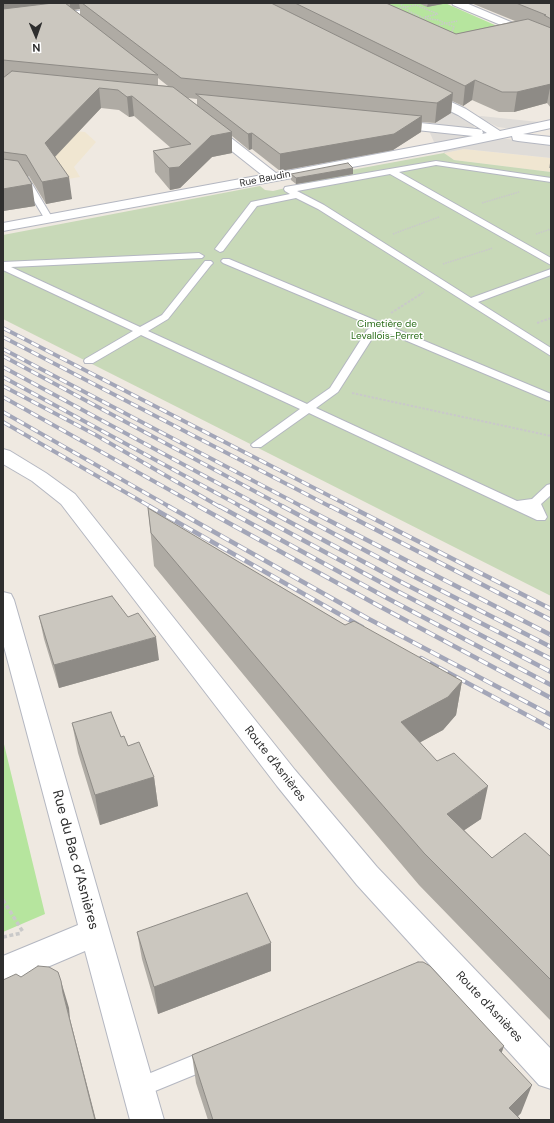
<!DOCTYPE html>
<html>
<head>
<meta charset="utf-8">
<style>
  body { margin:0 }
  #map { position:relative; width:554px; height:1123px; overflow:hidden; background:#efe9e1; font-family:"DM Sans",sans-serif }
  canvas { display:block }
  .frame { position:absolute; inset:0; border:4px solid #2e2e2e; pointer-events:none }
  .north { position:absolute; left:16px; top:16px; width:40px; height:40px; -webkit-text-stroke:3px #fff; paint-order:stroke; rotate:178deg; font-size:11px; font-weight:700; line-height:16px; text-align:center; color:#2e2e2e }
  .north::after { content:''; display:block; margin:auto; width:14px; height:18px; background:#2e2e2e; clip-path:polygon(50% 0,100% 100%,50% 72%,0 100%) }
</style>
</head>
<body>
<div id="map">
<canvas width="554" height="1123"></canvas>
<div class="frame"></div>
<div class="north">N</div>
</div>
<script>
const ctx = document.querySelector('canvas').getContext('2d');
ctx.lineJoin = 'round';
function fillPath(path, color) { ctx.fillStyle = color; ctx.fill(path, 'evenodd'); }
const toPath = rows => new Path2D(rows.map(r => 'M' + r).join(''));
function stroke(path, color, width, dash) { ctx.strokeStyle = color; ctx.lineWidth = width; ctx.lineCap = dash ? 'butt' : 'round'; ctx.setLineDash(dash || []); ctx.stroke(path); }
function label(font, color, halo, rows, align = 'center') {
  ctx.font = font + ' "DM Sans",sans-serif'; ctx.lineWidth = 3; ctx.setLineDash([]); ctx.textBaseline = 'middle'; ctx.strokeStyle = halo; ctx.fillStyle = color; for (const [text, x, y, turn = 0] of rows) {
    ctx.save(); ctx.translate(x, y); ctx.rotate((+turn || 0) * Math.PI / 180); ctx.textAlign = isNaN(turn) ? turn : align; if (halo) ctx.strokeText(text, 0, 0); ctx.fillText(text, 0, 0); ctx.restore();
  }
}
fillPath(toPath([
  [3,124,85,132,96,142,74,167,80,177,36,184,23,185],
  [464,149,551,158,551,172,454,160,444,153]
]), '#f0e6d1');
fillPath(toPath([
  [261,3,445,3,513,33,444,48],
  [3,740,45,914,3,932]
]), '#b6e59e');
fillPath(toPath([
  [444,153,454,160,551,172,551,596,3,319,3,235,260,186,265,190,273,191,298,185,301,184,302,179]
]), '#c8d9b8');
fillPath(toPath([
  [451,113,457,114,475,125,474,127,470,130,428,127],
  [481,116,529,121,540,122,518,128,505,128,498,127,477,117],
  [432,130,470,135,470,137,439,145,434,142,430,133],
  [499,138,551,144,551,158,464,149,444,153,443,150]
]), '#dfdcd8');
const lane = toPath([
  [436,161,551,178,551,182,436,165,399,172,551,258,551,265,390,174,297,191,324,205,471,298,551,269,551,275,478,302,551,348,551,356,318,209,296,198,257,206,223,251,220,252,215,249,251,202,290,194,285,191,284,189,285,187,436,161],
  [3,174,28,177,53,219,52,221,46,221,22,181,3,178,3,174],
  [199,253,204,256,202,258,11,267,140,327,162,315,205,261,211,261,213,263,211,265,168,319,148,331,307,404,330,388,367,330,373,326,223,263,221,261,223,259,229,259,551,394,551,401,547,400,381,330,375,334,338,392,316,408,517,501,532,499,547,485,551,484,551,495,541,504,547,517,545,520,537,520,309,413,261,447,253,447,251,445,253,443,300,409,141,335,93,363,85,363,84,361,85,359,133,331,3,270,3,262,199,253],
  [209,1049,216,1052,219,1059,216,1066,138,1098,131,1095,128,1088,131,1081,209,1049]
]);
const street = toPath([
  [142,3,172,3,167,6,3,26,3,20,142,3],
  [452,3,466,3,551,39,551,46,453,5,452,3],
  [426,90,466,109,500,131,551,120,551,128,523,134,551,137,551,145,518,141,513,140,512,136,445,150,3,231,3,223,262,175,204,129,202,126,204,123,208,122,212,123,276,173,473,136,388,127,386,124,388,121,392,120,477,129,482,130,483,133,482,134,487,133,458,115,422,97,420,94,422,91,426,90],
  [3,592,11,594,14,600,164,1120,130,1120,85,951,3,986,3,956,78,925,3,643,3,592]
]);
const secondary = toPath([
  [3,449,10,451,46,473,75,494,295,770,377,867,551,1049,551,1089,539,1085,357,885,277,786,61,504,32,481,3,464,3,449]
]);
stroke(lane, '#b4b7c1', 2);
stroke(street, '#b4b7c1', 2);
stroke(secondary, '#b4b7c1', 2);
stroke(toPath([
  [399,3,412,13,423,18,438,20,454,27,451,34],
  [395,9,416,5,438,14],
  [425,17,438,14],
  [434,26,457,21],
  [482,203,519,192],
  [393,234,439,217],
  [536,234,551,229],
  [443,264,493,248],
  [419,295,424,292]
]), '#c9c9c9', 1.5, [1.5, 1]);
stroke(toPath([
  [391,313,421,294],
  [537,323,551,318],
  [352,393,551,436]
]), '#c9c9c9', 2, [2.5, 1.5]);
stroke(toPath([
  [3,900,23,932],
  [3,937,22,933]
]), '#c9c9c9', 3.5, [4, 2.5]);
fillPath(lane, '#fff');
fillPath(street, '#fff');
fillPath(secondary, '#fff');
const railFar1 = toPath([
  [3,328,351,507],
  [3,337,331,507],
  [3,349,303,507],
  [3,356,284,507],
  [3,367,262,507],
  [3,377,242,507],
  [3,386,94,434,220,507],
  [3,397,200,507],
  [3,412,170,507],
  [3,422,151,507]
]);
const rail = toPath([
  [149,506,362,627],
  [168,506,367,618,551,715],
  [198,506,379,606,551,698],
  [219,506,387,598,551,685],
  [240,506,395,590,551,672],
  [260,506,403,583,551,659],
  [282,506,411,575,551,647],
  [301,506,551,635],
  [330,506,551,620],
  [349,506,551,609],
  [421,658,551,728]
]);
stroke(railFar1, '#a3a6b8', 4);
stroke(rail, '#a3a6b8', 4.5);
stroke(railFar1, '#fff', 2.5, [8]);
stroke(rail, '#fff', 3, [10]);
fillPath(toPath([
  [3,3,386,3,456,34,515,21,471,3,551,3,551,108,547,103,514,112,499,112,472,100,463,106,452,101,451,113,435,123,422,122,421,132,393,150,280,171,252,149,249,150,232,136,232,153,212,157,180,188,170,190,155,172,153,151,171,148,134,116,129,117,119,110,101,108,55,157,72,199,46,204,29,176,27,176,35,206,3,211],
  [80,9,80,15,74,10],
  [158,78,168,86,158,85],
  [188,98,197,99,197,105],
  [418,3,448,3,427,7],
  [551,158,551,168,549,168],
  [353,168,353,174,296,184,291,180,291,174],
  [148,508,345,625,462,681,456,715,443,730,420,742,481,819,464,830,492,858,551,857,551,1021,419,885,331,781,154,566],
  [39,616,159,660,59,688,44,639],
  [72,723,121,737,154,777,158,806,100,825,78,753],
  [137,932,271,971,158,1014,142,959],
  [502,1053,521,1113,518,1116,521,1120,208,1120,196,1083,192,1055]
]), '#afaba4');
fillPath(toPath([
  [3,3,54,3,3,18],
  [70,3,79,3,80,9,70,10],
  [428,3,448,3,427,7],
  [475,80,472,100,463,106,465,86],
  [551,83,547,103,514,112,517,92],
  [99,88,101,108,48,164,45,143],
  [453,93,451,113,435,123,437,103],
  [132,96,134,116,129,117,127,97],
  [422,116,421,132,393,150,280,171,280,154],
  [232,132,232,153,212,157,180,188,170,190,169,168,211,136],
  [252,133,252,149,249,150,248,134],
  [353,168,353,174,296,184,296,178],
  [69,177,72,199,46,204,42,182],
  [32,184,35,206,3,211,3,189],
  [156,637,159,660,59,688,54,665],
  [462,681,456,715,443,730,397,755,401,722],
  [154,777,158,806,100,825,95,795],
  [488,786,481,819,441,846,447,814],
  [271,943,271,971,158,1014,154,987],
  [61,981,69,1008,70,1019,96,1120,95,1120,63,993],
  [504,1046,494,1075,499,1050],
  [532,1085,521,1113,514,1120,509,1108]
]), '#8e8b86');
const building = toPath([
  [53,3,65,3,158,75,3,60,3,9,53,3],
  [82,3,271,3,453,93,437,103,181,78,82,3],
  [295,3,386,3,456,34,528,19,551,28,551,84,517,92,502,92,475,80,465,86,295,3],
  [516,3,551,3,551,19,544,15,546,15,516,3],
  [12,71,173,87,232,132,211,136,179,167,169,168,153,151,191,144,132,96,127,97,118,90,99,88,45,143,69,177,42,182,26,155,3,152,3,78,12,71],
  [196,94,422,116,394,134,280,154,252,133,248,134,196,94],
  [3,159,18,161,32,184,3,189,3,159],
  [348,163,353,168,296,178,291,174,348,163],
  [148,508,345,625,354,621,462,681,448,697,401,722,437,761,454,753,488,786,447,814,492,858,525,833,551,857,551,980,424,853,333,748,151,533,148,508],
  [112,596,128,617,138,613,156,637,54,665,39,616,112,596],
  [111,712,121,737,124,736,128,746,139,742,154,777,95,795,72,723,111,712],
  [247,893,271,943,154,987,137,932,247,893],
  [418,962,423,962,430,966,504,1046,499,1050,532,1085,509,1108,521,1120,213,1120,192,1055,360,986,418,962],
  [38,966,49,967,58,972,61,981,63,993,95,1120,3,1120,3,980,16,974,21,977,38,966]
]);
fillPath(building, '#cbc7bf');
stroke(building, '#8e8b86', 1);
label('10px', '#2e2e2e', '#fff', [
  ["Rue Baudin",265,179,-11]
]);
label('10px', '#2c6e1b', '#fff', [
  ["Cimetière de",387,324],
  ["Levallois-Perret",387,336]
]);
label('12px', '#2e2e2e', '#fff', [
  ["Route d'Asnières",275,764,52],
  ["Route d'Asnières",489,1007,47]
]);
label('14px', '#2e2e2e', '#fff', [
  ["Rue du Bac d’Asnières",75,860,75]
]);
</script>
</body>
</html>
